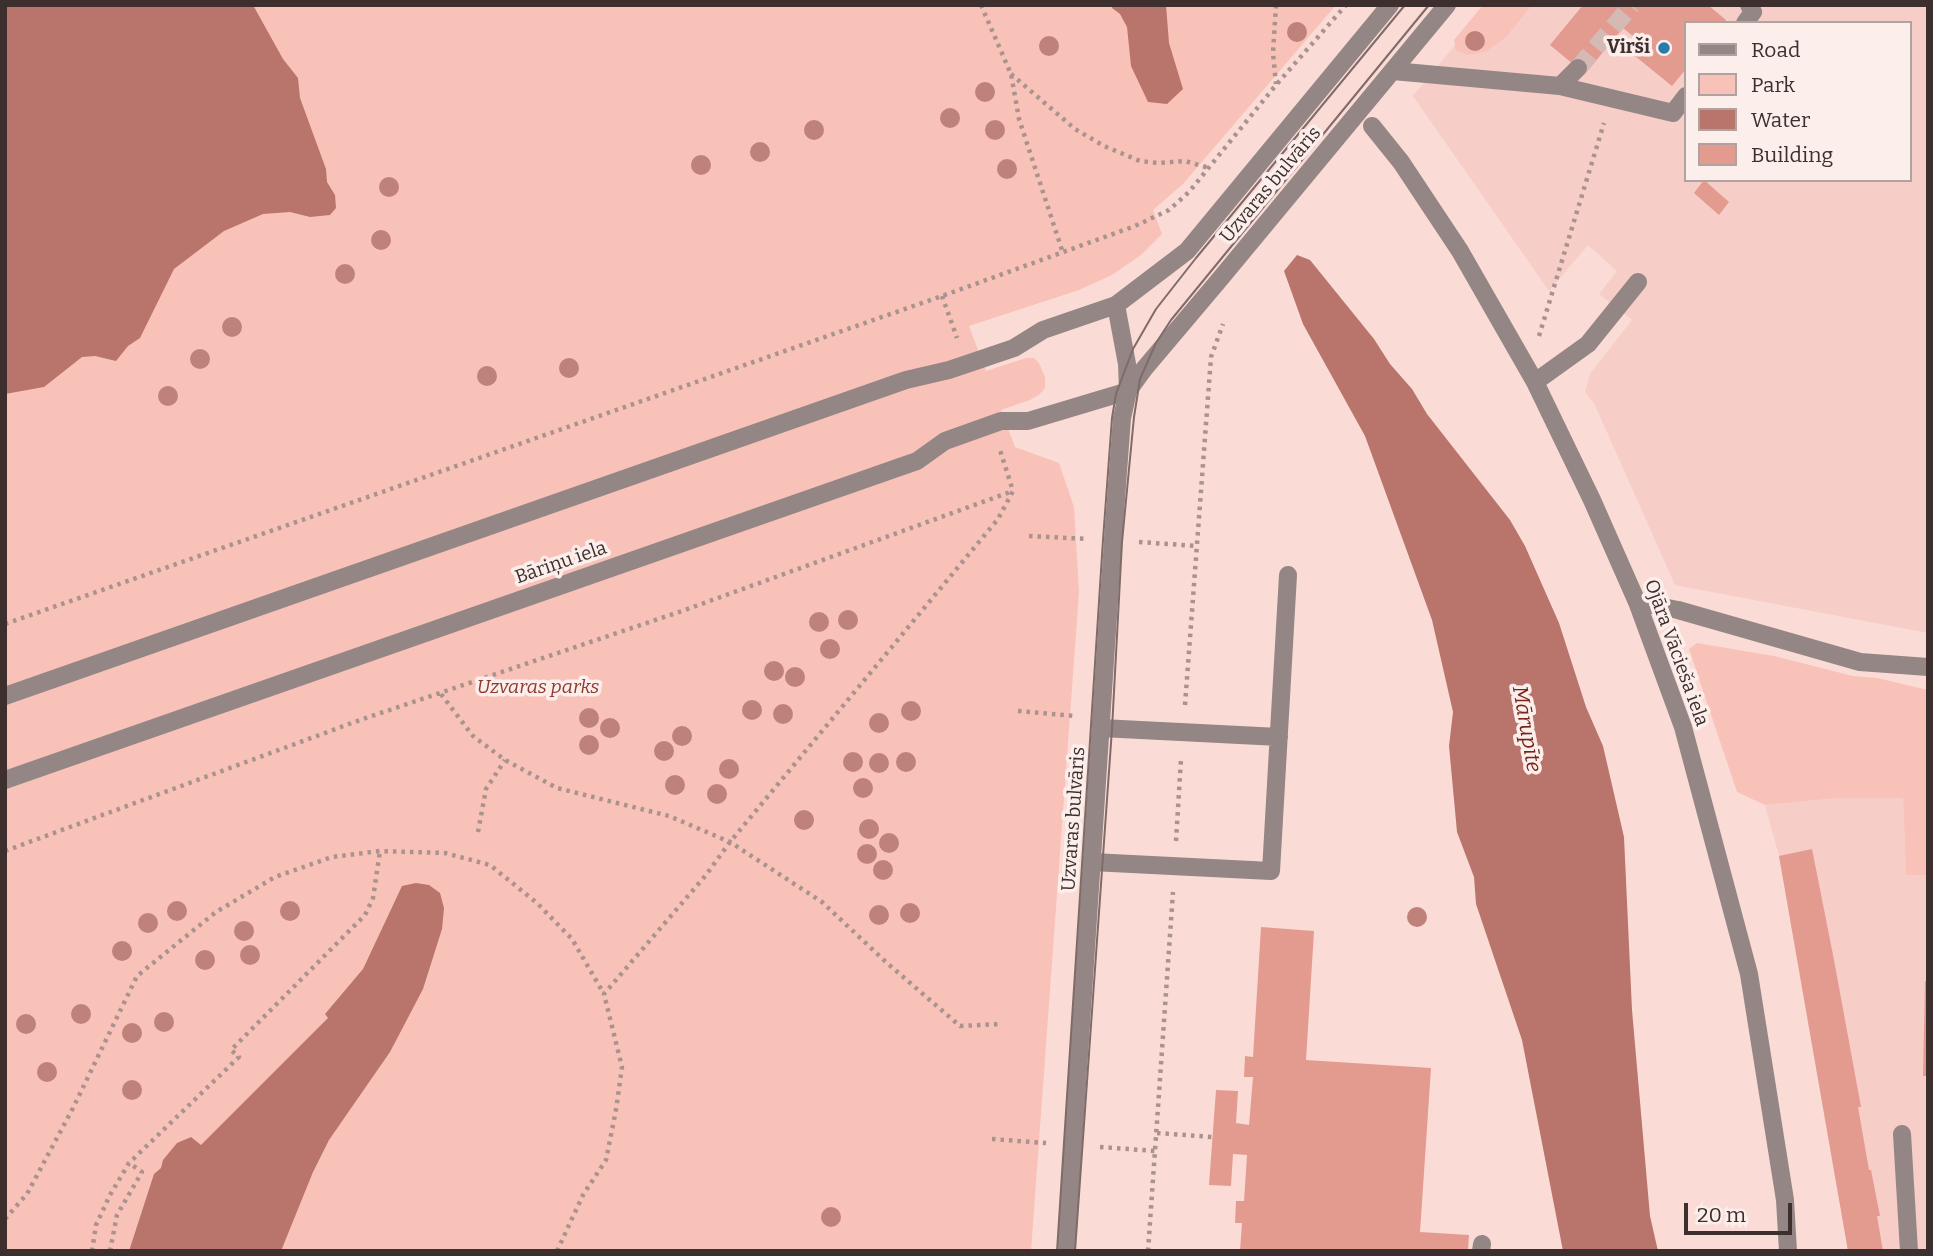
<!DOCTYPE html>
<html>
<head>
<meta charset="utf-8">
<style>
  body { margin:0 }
  #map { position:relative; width:1933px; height:1256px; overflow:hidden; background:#fbdbd6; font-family:Bitter,serif }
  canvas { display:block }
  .frame { position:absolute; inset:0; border:7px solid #3c2f2d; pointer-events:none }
  .legend { position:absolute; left:1684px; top:21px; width:228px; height:161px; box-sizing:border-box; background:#fbeeeb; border:2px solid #afa29f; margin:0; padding:9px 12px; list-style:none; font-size:21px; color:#3c2f2d }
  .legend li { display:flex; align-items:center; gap:14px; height:35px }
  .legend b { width:35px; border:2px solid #afa29f }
  .scale { position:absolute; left:1684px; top:1203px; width:108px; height:32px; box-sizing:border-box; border:4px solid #3c2f2d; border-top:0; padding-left:9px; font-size:21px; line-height:24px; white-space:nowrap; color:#3c2f2d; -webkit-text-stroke:5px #fbeeeb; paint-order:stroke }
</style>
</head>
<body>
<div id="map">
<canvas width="1933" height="1256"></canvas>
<div class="frame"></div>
<ul class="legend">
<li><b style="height:9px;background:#938684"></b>Road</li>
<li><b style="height:19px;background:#f9c2b9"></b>Park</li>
<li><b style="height:19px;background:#b9756b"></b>Water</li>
<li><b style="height:19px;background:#e39b90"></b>Building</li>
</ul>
<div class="scale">20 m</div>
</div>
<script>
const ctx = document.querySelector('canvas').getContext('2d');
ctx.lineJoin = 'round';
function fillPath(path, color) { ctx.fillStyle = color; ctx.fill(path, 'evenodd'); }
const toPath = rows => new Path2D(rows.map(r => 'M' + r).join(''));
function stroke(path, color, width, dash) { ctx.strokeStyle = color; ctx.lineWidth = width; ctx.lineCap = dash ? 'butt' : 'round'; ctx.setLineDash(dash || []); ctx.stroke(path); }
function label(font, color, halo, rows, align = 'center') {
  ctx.font = font + ' Bitter,serif'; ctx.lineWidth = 7; ctx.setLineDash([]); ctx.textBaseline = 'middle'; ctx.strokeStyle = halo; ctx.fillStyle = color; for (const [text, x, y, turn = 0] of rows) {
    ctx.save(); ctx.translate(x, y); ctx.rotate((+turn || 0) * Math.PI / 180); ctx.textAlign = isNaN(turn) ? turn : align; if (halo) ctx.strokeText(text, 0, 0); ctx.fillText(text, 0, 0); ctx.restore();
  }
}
fillPath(toPath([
  [1488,5,1928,5,1928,633,1675,585,1594,403,1585,392,1590,374,1632,320,1599,294,1617,271,1588,245,1549,291,1413,96],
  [1686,23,1910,23,1910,180,1686,180],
  [1838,798,1903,798,1906,875,1928,875,1928,1251,1848,1251,1779,856,1765,805]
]), '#f6cdc7');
fillPath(toPath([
  [5,5,1336,5,1183,184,1153,210,1162,234,1141,255,1112,275,1079,290,969,326,986,371,1026,358,1034,358,1039,363,1045,377,1045,388,1040,394,1030,400,1001,410,1015,447,1059,463,1074,507,1079,592,1031,1251,5,1251],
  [1483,5,1532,5,1505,38,1485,52,1467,55,1456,50,1454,40],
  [1697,643,1774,656,1853,676,1877,678,1928,690,1928,875,1906,875,1903,798,1838,798,1765,805,1737,792,1689,649]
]), '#f9c2b9');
fillPath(toPath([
  [5,5,253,5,283,59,298,78,300,98,326,169,327,182,335,195,336,208,330,215,310,217,290,212,263,214,224,231,174,269,140,338,128,346,116,361,95,356,82,357,44,387,5,394],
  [1113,5,1166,5,1169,43,1183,89,1167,104,1148,102,1131,66,1127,27,1120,14,1112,8],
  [1297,255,1310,260,1374,339,1390,364,1412,389,1427,414,1510,520,1525,546,1559,623,1586,707,1603,746,1624,837,1632,1010,1650,1216,1658,1251,1563,1251,1522,1040,1476,904,1474,877,1457,832,1449,746,1453,712,1432,620,1365,436,1303,324,1284,271],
  [416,883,429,885,440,893,444,908,442,929,423,989,390,1052,329,1140,313,1172,281,1251,129,1251,154,1174,161,1168,163,1160,177,1143,191,1137,201,1145,328,1018,325,1014,363,969,402,886]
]), '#b9756b');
fillPath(toPath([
  [1583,5,1708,5,1726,20,1724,23,1686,23,1686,69,1672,86,1635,56,1648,41,1643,37,1639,41,1623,28,1585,74,1550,45],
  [1704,180,1729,202,1719,215,1694,193],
  [1812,849,1834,960,1861,1107,1858,1107,1869,1170,1871,1170,1880,1216,1877,1216,1883,1251,1848,1251,1779,856],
  [1261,927,1314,931,1306,1060,1431,1068,1420,1232,1469,1235,1468,1251,1240,1251,1242,1223,1235,1223,1236,1201,1244,1201,1247,1155,1233,1154,1231,1186,1209,1185,1216,1090,1238,1091,1236,1123,1249,1125,1253,1077,1244,1077,1245,1056,1253,1057],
  [1925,981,1928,981,1928,1076,1923,1076]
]), '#e39b90');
stroke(toPath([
  [1578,68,1632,5]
]), '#d5b9b4', 18, [18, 9]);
stroke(toPath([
  [981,5,1011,74,1019,119,1063,253],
  [1276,5,1273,53,1276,84],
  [1011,74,1075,129,1104,146,1140,161,1158,163,1185,161,1209,168],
  [942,296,957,338],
  [1539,336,1604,123],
  [1029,536,1088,539],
  [1139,542,1197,546],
  [5,624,942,296,1135,226,1169,210,1189,192,1276,85,1346,5],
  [441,694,473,736,505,760,557,788,669,816,730,842,822,902,887,963,960,1026,1000,1024],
  [1185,705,1211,357,1223,324],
  [1018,711,1076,716],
  [478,832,486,789,505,760],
  [1176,841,1181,759],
  [5,851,360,720,682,611,1013,491],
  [1157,1133,1212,1137],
  [992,1139,1046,1143],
  [1100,1147,1155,1151],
  [5,1219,27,1194,73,1108,137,976,216,912,275,877,332,857,380,851,445,853,490,865,537,903,572,939,604,994],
  [92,1251,96,1225,110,1195,129,1163,239,1057,231,1050,365,915,373,898,380,851],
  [110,1251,117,1215,142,1172,129,1163],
  [557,1251,583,1195,606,1160,616,1110,622,1067,604,994,706,875,730,842,998,519,1013,491,1000,450],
  [1148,1251,1173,892]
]), '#aa928e', 4.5, [3.5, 5]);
stroke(toPath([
  [1745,23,1753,12,1749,5],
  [1393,71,1560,86,1578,68],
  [1560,86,1673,113,1686,96],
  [1372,126,1401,162,1460,251,1535,382,1592,500,1637,602,1683,727,1749,974,1785,1200,1788,1251],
  [1535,382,1588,344,1638,282],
  [1128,391,1144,369,1220,279,1447,5],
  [1637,602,1678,610,1860,662,1928,667],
  [5,696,906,380,949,370,1014,348,1043,330,1116,305,1187,251,1390,5],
  [1101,728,1279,737],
  [5,780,917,461,945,441,1001,421,1028,421,1128,391],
  [1092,862,1271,871,1288,575],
  [1902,1134,1909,1251],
  [1066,1251,1113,540,1122,418,1128,391,1127,364,1116,305],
  [1481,1251,1482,1244]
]), '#938684', 18);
stroke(toPath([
  [1057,1251,1103,540,1112,418,1116,394,1133,349,1156,309,1196,258,1405,5],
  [1075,1251,1112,729,1122,542,1134,417,1140,379,1156,343,1171,320,1429,5]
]), '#7f6b68', 2);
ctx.fillStyle = '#bf827a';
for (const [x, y] of [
  [1297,32],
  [1475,41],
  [1049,46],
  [985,92],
  [950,118],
  [814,130],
  [995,130],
  [760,152],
  [701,165],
  [1007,169],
  [389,187],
  [381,240],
  [345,274],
  [232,327],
  [200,359],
  [569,368],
  [487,376],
  [168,396],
  [848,620],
  [819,622],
  [830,649],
  [774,671],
  [795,677],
  [752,710],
  [911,711],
  [783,714],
  [589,718],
  [879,723],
  [610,728],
  [682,736],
  [589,745],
  [664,751],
  [853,762],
  [906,762],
  [879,763],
  [729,769],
  [675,785],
  [863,788],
  [717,794],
  [804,820],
  [869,829],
  [889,843],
  [867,854],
  [883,870],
  [177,911],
  [290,911],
  [910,913],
  [879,915],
  [1417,917],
  [148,923],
  [244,931],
  [122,951],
  [250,955],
  [205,960],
  [81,1014],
  [164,1022],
  [26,1024],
  [132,1033],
  [47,1072],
  [132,1090],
  [831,1217]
]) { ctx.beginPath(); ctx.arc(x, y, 10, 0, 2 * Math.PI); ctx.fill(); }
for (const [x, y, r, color] of [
  [1664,48,7,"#297bac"]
]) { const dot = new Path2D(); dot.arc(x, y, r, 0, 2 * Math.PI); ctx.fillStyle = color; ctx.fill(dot); stroke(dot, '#fbeeeb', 2.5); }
label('bold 19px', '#3c2f2d', '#fbeeeb', [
  ["Virši",1650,48]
], 'right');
label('19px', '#3c2f2d', '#fbeeeb', [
  ["Uzvaras bulvāris",1271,185,-50],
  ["Bāriņu iela",561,563,-19],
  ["Ojāra Vācieša iela",1676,653,70],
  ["Uzvaras bulvāris",1074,819,-86]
]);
label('italic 19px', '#8e392e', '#fbeeeb', [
  ["Uzvaras parks",538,688]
]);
label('italic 21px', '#77231b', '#fbeeeb', [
  ["Mārupīte",1526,729,80]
]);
</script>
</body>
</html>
